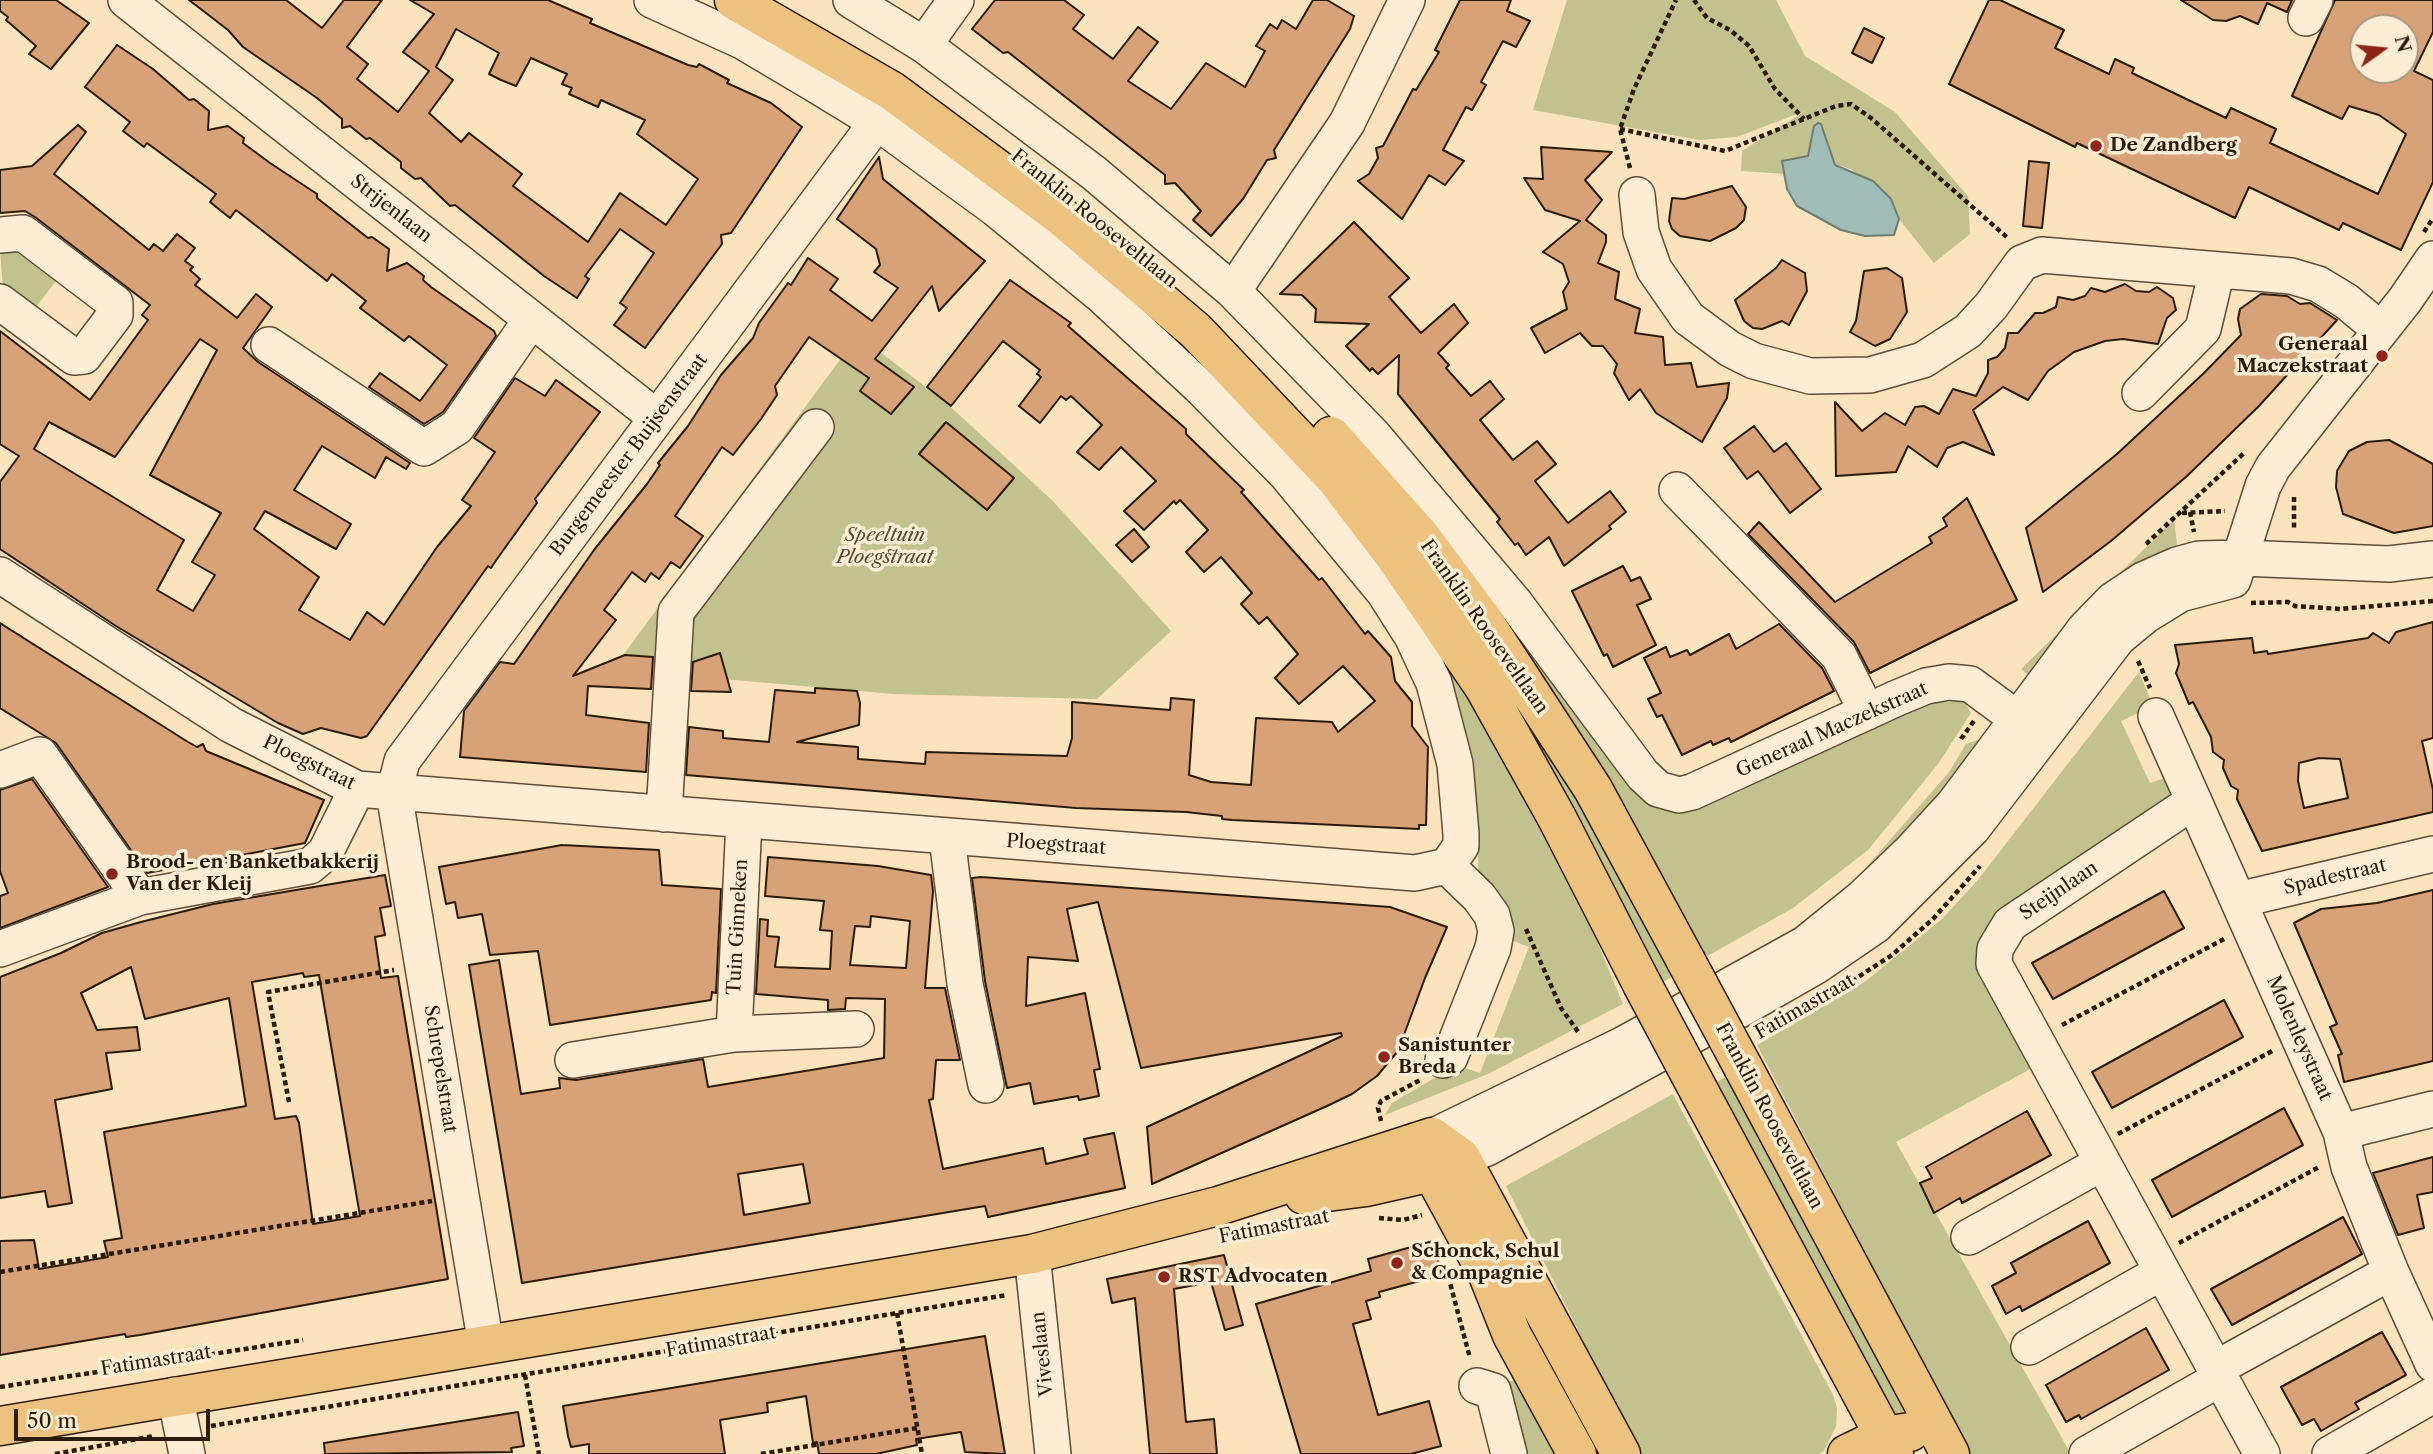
<!DOCTYPE html>
<html>
<head>
<meta charset="utf-8">
<style>
  body { margin:0 }
  #map { position:relative; width:2433px; height:1454px; overflow:hidden; background:#fae3bd; font-family:"Libre Caslon Text",serif }
  canvas { display:block }
  .north { position:absolute; left:2349px; top:14px; width:70px; height:70px; box-sizing:border-box; background:#fcedd4; border:2px solid #a89983; border-radius:50%; rotate:75deg; font-size:19px; font-weight:700; line-height:28px; text-align:center; color:#2b1b0a }
  .north::after { content:''; display:block; margin:auto; width:24px; height:32px; background:#8f2418; clip-path:polygon(50% 0,100% 100%,50% 72%,0 100%) }
  .scale { position:absolute; left:14px; top:1409px; width:196px; height:32px; box-sizing:border-box; border:4px solid #2b1b0a; border-top:0; padding-left:9px; font-size:21px; line-height:24px; white-space:nowrap; color:#2b1b0a; -webkit-text-stroke:5px #fcedd4; paint-order:stroke }
</style>
</head>
<body>
<div id="map">
<canvas width="2433" height="1454"></canvas>
<div class="north">N</div>
<div class="scale">50 m</div>
</div>
<script>
const ctx = document.querySelector('canvas').getContext('2d');
ctx.lineJoin = 'round';
function fillPath(path, color) { ctx.fillStyle = color; ctx.fill(path, 'evenodd'); }
const toPath = rows => new Path2D(rows.map(r => 'M' + r).join(''));
function stroke(path, color, width, dash) { ctx.strokeStyle = color; ctx.lineWidth = width; ctx.lineCap = dash ? 'butt' : 'round'; ctx.setLineDash(dash || []); ctx.stroke(path); }
function label(font, color, halo, rows, align = 'center') {
  ctx.font = font + ' "Libre Caslon Text",serif'; ctx.lineWidth = 7; ctx.setLineDash([]); ctx.textBaseline = 'middle'; ctx.strokeStyle = halo; ctx.fillStyle = color; for (const [text, x, y, turn = 0] of rows) {
    ctx.save(); ctx.translate(x, y); ctx.rotate((+turn || 0) * Math.PI / 180); ctx.textAlign = isNaN(turn) ? turn : align; if (halo) ctx.strokeText(text, 0, 0); ctx.fillText(text, 0, 0); ctx.restore();
  }
}
fillPath(toPath([
  [1567,0,1776,0,1805,56,1895,112,1968,196,1970,234,1934,263,1899,219,1891,199,1851,169,1808,156,1782,161,1785,174,1741,171,1742,151,1805,111,1737,137,1699,140,1533,110],
  [6,242,62,273,30,315,3,290,0,250],
  [858,335,944,401,1052,500,1171,631,1097,699,893,694,667,674,610,673],
  [1401,484,1675,810,1705,806,1737,793,1839,741,1925,703,1964,701,1971,713,1938,764,1868,850,1793,908,1695,963],
  [2174,520,2178,552,2033,679,2021,669],
  [1475,625,1536,716,1677,974,1659,984],
  [1427,630,1506,745,1578,896,1623,1004,1488,1074,1385,1115,1392,1103,1443,1073,1448,1062,1480,1073,1529,947,1508,939,1506,906,1496,890,1479,881,1474,779,1461,713],
  [2139,672,2153,706,2121,721,2150,783,2168,777,2175,791,2014,909,1996,927,2034,1067,1896,1142,2071,1454,1970,1454,1757,1045,1866,981,1942,919,1977,881],
  [1983,738,1931,815,1850,886,1949,772,1966,744],
  [1730,1074,1903,1401,1903,1412,1892,1417,1712,1085],
  [1673,1094,1833,1395,1837,1408,1836,1426,1824,1451,1819,1454,1640,1454,1506,1186],
  [1516,1380,1558,1454,1517,1454,1499,1384]
]), '#c2c28e');
const water = toPath([
  [1818,123,1821,124,1835,165,1873,181,1891,199,1899,219,1894,235,1865,236,1841,230,1797,206,1787,189,1782,161,1808,156,1814,126,1818,123]
]);
fillPath(water, '#9fbdb6');
stroke(water, '#717c71', 2);
const building = toPath([
  [0,0,56,0,89,23,51,69,29,54,36,46,6,20,8,17,0,11,0,0],
  [189,0,286,0,322,28,344,0,382,0,347,47,368,64,357,79,398,112,429,71,403,52,434,14,410,0,548,0,592,19,590,23,688,65,697,67,699,64,729,80,727,83,771,103,802,127,731,233,721,235,722,244,645,348,614,325,627,308,620,303,654,253,620,229,585,276,589,279,577,298,544,276,455,205,450,206,421,178,415,179,401,168,401,162,370,138,366,139,350,126,342,128,342,119,317,98,243,47,228,30,189,0],
  [456,29,499,53,489,74,501,80,516,86,531,58,567,74,562,84,572,88,569,94,598,107,601,100,645,120,637,134,698,179,666,225,620,193,588,242,513,186,522,174,469,133,461,142,429,113,453,80,436,67,456,29],
  [995,0,1064,0,1084,15,1073,29,1113,59,1138,27,1158,42,1128,81,1171,109,1206,63,1245,87,1265,51,1256,46,1270,24,1277,29,1282,20,1296,29,1313,0,1327,0,1354,16,1350,29,1274,150,1276,158,1267,160,1243,199,1211,236,1193,220,1201,211,1175,183,1165,184,1165,175,1008,52,1003,53,972,29,995,0],
  [1460,0,1511,0,1507,11,1530,21,1516,47,1503,41,1481,82,1486,85,1472,110,1466,107,1443,150,1464,161,1445,185,1429,175,1402,219,1358,181,1369,174,1378,158,1376,148,1383,146,1413,89,1416,90,1439,52,1435,50,1460,0],
  [1989,0,2000,0,2064,30,2055,48,2109,74,2115,59,2134,68,2132,73,2226,118,2231,108,2276,129,2270,143,2378,194,2406,134,2379,115,2349,106,2342,119,2292,96,2335,0,2433,0,2433,32,2414,71,2433,80,2433,182,2401,250,2343,223,2339,230,2249,187,2235,218,2077,143,2075,147,1949,84,1989,0],
  [2363,28,2405,28,2405,70,2363,70,2363,28],
  [2181,0,2292,0,2287,12,2267,3,2258,24,2240,16,2226,21,2213,20,2181,0],
  [1864,28,1884,38,1872,63,1852,53,1864,28],
  [117,45,153,69,189,100,194,99,209,111,208,130,228,126,244,138,243,143,270,163,317,194,317,198,368,238,372,237,389,249,387,271,407,263,424,276,423,280,431,287,494,331,496,336,443,412,424,424,369,387,380,373,420,401,447,365,409,336,404,341,360,308,366,301,332,274,327,281,236,210,230,218,210,202,216,194,147,143,144,147,123,131,130,122,85,87,117,45],
  [78,125,86,132,54,174,149,250,154,244,163,251,177,234,195,248,185,261,193,267,190,270,200,279,195,285,237,318,256,294,272,307,243,348,258,362,410,463,406,469,386,457,375,478,322,446,294,490,351,524,336,549,265,511,254,529,319,577,299,610,350,640,367,612,384,625,437,547,471,506,462,500,495,452,474,438,515,378,545,396,556,380,600,412,535,499,537,503,497,559,491,568,488,566,367,736,361,738,321,728,303,734,278,723,116,626,0,549,0,482,19,456,0,444,0,331,90,400,148,320,142,315,150,305,35,217,25,211,0,213,0,170,32,166,78,125],
  [200,339,217,350,150,475,221,513,192,562,215,575,193,611,157,590,184,540,34,449,49,422,115,457,200,339],
  [1541,147,1612,152,1585,180,1602,200,1586,220,1606,235,1606,242,1598,263,1619,272,1615,299,1640,309,1635,333,1663,337,1665,365,1691,363,1697,387,1729,383,1727,398,1702,442,1656,413,1640,389,1629,400,1614,373,1617,364,1603,346,1592,346,1580,333,1545,353,1531,328,1567,309,1563,292,1569,282,1563,264,1543,252,1580,221,1545,210,1524,178,1543,179,1541,147],
  [879,157,883,179,985,261,939,311,932,286,875,359,914,387,891,414,860,391,869,378,809,337,775,386,777,395,761,419,733,455,722,447,675,516,703,536,680,568,671,562,659,579,651,573,645,582,632,572,604,610,616,620,573,676,625,655,653,657,651,689,588,686,586,715,649,723,646,772,460,757,464,711,500,662,514,664,594,550,647,484,660,465,658,463,688,426,721,375,753,338,759,323,788,283,791,285,808,258,838,279,830,290,872,321,898,288,874,272,880,265,876,249,837,219,879,157],
  [2029,161,2049,163,2042,228,2023,226,2029,161],
  [1732,186,1746,207,1744,220,1736,228,1710,241,1680,236,1672,229,1669,221,1672,198,1684,199,1732,186],
  [1354,222,1409,278,1389,297,1421,333,1454,304,1468,323,1438,353,1449,365,1446,368,1471,396,1490,381,1504,399,1480,420,1513,460,1537,441,1556,464,1535,481,1568,523,1610,491,1626,512,1609,526,1611,529,1564,566,1549,537,1526,555,1518,543,1515,545,1497,522,1500,519,1398,394,1399,355,1378,374,1372,368,1370,371,1346,346,1369,324,1315,322,1316,309,1302,295,1280,294,1354,222],
  [1782,260,1805,273,1807,291,1789,325,1782,321,1762,329,1753,328,1744,321,1735,300,1776,268,1782,260],
  [1887,268,1902,278,1907,312,1890,339,1875,346,1850,332,1856,321,1864,271,1887,268],
  [1010,280,1071,323,1068,326,1186,429,1186,434,1244,490,1241,492,1319,580,1322,578,1365,634,1368,631,1391,657,1395,681,1412,702,1412,726,1428,747,1426,825,1419,825,1419,829,1232,820,1222,819,1222,816,1186,812,1076,808,686,775,689,727,723,731,723,738,769,742,775,690,815,693,815,688,857,691,860,703,859,725,797,742,858,747,858,759,925,764,926,752,1067,756,1072,738,1072,702,1170,710,1171,698,1194,700,1189,775,1211,782,1251,785,1256,718,1332,722,1338,732,1375,701,1343,666,1299,704,1275,678,1298,654,1267,617,1259,624,1241,604,1252,593,1221,557,1204,572,1186,552,1208,530,1180,500,1176,504,1174,501,1144,530,1124,511,1156,481,1121,447,1099,470,1077,452,1102,425,1071,396,1066,400,1061,396,1040,423,1019,406,1041,377,1037,374,1040,370,1003,341,951,406,927,387,1010,280],
  [2125,284,2136,291,2149,292,2157,287,2173,298,2176,310,2167,318,2158,344,2123,339,2105,341,2074,352,2048,371,2028,400,2003,387,1973,410,1994,455,1963,442,1947,448,1937,467,1908,446,1896,472,1836,476,1835,402,1862,431,1885,413,1905,425,1915,407,1924,406,1939,414,1953,389,1976,396,1988,373,1988,360,1997,357,2005,348,2008,333,2018,333,2035,313,2043,313,2056,307,2058,297,2073,300,2085,296,2091,288,2105,292,2125,284],
  [2261,294,2287,296,2300,304,2310,303,2337,320,2259,406,2187,476,2111,541,2043,592,2026,528,2117,454,2203,374,2241,335,2238,319,2240,309,2261,294],
  [946,422,1014,478,987,510,919,454,946,422],
  [1754,426,1774,452,1786,443,1821,489,1790,513,1758,471,1747,479,1724,448,1754,426],
  [2389,440,2433,464,2433,526,2394,533,2343,514,2336,487,2337,471,2349,451,2367,442,2389,440],
  [1967,498,2017,600,1870,673,1854,642,1748,534,1759,522,1835,602,1932,543,1929,537,1947,526,1943,518,1967,498],
  [1134,529,1149,547,1132,562,1116,545,1134,529],
  [1623,566,1631,581,1640,577,1651,599,1637,605,1656,645,1613,667,1607,654,1604,656,1572,591,1623,566],
  [2433,622,2433,738,2422,741,2433,790,2433,812,2262,851,2237,799,2238,790,2231,786,2223,768,2224,760,2213,752,2211,737,2193,702,2189,704,2176,673,2179,664,2175,645,2252,638,2254,653,2267,651,2268,654,2368,638,2373,633,2389,643,2396,632,2433,622],
  [2319,758,2340,759,2348,798,2304,808,2298,781,2299,763,2319,758],
  [0,623,188,742,197,747,203,744,206,751,324,800,305,843,147,873,56,743,0,708,0,623],
  [1779,624,1822,668,1834,691,1731,742,1729,738,1713,745,1711,741,1682,755,1662,715,1657,717,1648,699,1661,693,1644,658,1666,647,1670,657,1687,650,1690,655,1729,634,1736,649,1779,624],
  [720,653,731,692,691,691,693,662,720,653],
  [32,779,108,887,0,928,0,896,8,893,0,871,0,790,32,779],
  [562,845,659,850,662,885,721,889,716,993,712,992,711,1000,550,1025,538,951,490,955,482,914,458,918,455,902,446,904,439,867,562,845],
  [768,857,878,866,931,875,933,891,925,988,945,988,960,1060,936,1060,933,1099,929,1100,943,1169,1043,1148,1046,1164,1088,1154,1084,1139,1114,1133,1125,1188,988,1217,985,1206,522,1283,469,965,499,960,521,1094,560,1088,559,1078,576,1080,703,1059,708,1087,884,1058,885,999,846,998,845,1009,828,1010,828,1000,756,994,760,919,768,920,767,936,779,937,775,967,830,969,832,931,820,930,824,901,765,896,768,857],
  [871,916,910,921,906,968,850,965,855,926,870,927,871,916],
  [803,1164,810,1203,744,1215,738,1174,803,1164],
  [385,875,391,906,380,908,385,935,375,937,381,978,398,976,448,1279,140,1335,126,1337,125,1334,0,1355,0,1241,34,1240,39,1269,108,1257,104,1241,122,1238,104,1132,246,1106,229,998,145,1019,131,967,81,993,97,1030,137,1027,140,1050,106,1053,112,1089,55,1100,72,1203,48,1207,45,1191,0,1198,0,977,61,953,102,933,141,922,213,904,385,875],
  [303,973,304,977,319,975,360,1216,313,1224,299,1123,296,1116,275,1119,252,982,303,973],
  [981,877,1390,907,1447,927,1425,978,1398,1051,1377,1076,1352,1094,1327,1106,1152,1184,1147,1127,1342,1036,1341,1033,1141,1068,1098,902,1067,909,1078,961,1028,957,1026,1006,1085,993,1100,1069,1094,1070,1099,1096,1079,1100,1078,1096,1034,1104,1030,1083,1007,1088,985,981,972,878,981,877],
  [2433,890,2433,1061,2344,1082,2338,1055,2342,1054,2330,1027,2337,1024,2294,923,2321,909,2377,903,2433,890],
  [2164,891,2184,928,2053,999,2032,963,2164,891],
  [2224,1000,2243,1037,2112,1108,2092,1072,2224,1000],
  [2284,1108,2303,1145,2172,1217,2152,1180,2284,1108],
  [2027,1111,2051,1155,1962,1203,1960,1198,1934,1213,1920,1183,1932,1178,1926,1167,2027,1111],
  [2433,1157,2433,1192,2417,1195,2424,1228,2398,1235,2373,1173,2433,1157],
  [2343,1217,2362,1254,2232,1325,2211,1289,2343,1217],
  [2088,1221,2110,1263,2022,1311,2020,1306,2006,1314,1992,1286,2016,1273,2011,1263,2088,1221],
  [1433,1241,1442,1275,1379,1292,1380,1297,1366,1301,1371,1319,1353,1324,1378,1415,1429,1401,1441,1446,1411,1454,1301,1454,1256,1304,1371,1271,1368,1259,1433,1241],
  [1224,1255,1243,1325,1225,1330,1211,1282,1174,1289,1186,1422,1214,1419,1217,1454,1150,1454,1135,1298,1112,1303,1107,1279,1224,1255],
  [2146,1328,2169,1370,2081,1419,2079,1415,2066,1422,2046,1385,2146,1328],
  [2382,1332,2406,1375,2355,1403,2359,1409,2321,1431,2314,1419,2302,1425,2281,1387,2382,1332],
  [985,1336,1005,1454,965,1452,961,1432,916,1439,917,1445,876,1454,819,1454,817,1442,813,1443,806,1396,767,1403,768,1412,720,1420,725,1454,589,1454,589,1444,571,1447,568,1436,563,1406,985,1336],
  [518,1412,524,1446,511,1448,512,1452,325,1454,324,1443,518,1412]
]);
fillPath(building, '#d8a279');
stroke(building, '#2b1b0a', 2);
const minor = toPath([
  [126,0,657,418],
  [851,0,924,45,1094,173,1233,291,1374,436,1515,603,1643,775,1658,789,1679,795,1692,792,1897,698,1926,686,1949,682,1970,684,2042,737],
  [2306,18,2315,0],
  [924,45,956,0],
  [1637,195,1641,232,1654,269,1688,318,1730,349,1754,361,1810,376,1870,375,1923,360,1968,331,1991,306,2022,263,2042,255,2291,276,2318,284,2346,301,2381,330],
  [0,235,23,233,115,303,115,315,84,356,74,357,0,302],
  [1233,291,1347,123,1407,0],
  [269,345,424,448,457,427,531,320],
  [2140,393,2203,329,2217,270],
  [1677,490,1839,656,1867,712],
  [0,575,231,725,357,789,1415,873,1447,866,1461,846,1461,834,1455,764,1434,683,1412,636,1384,592,1287,475,1199,386,1101,295,996,209,877,122,813,83,742,41,652,0],
  [2156,716,2341,1132,2349,1167,2391,1272,2433,1364],
  [0,770,40,755,140,897],
  [2194,801,2010,924,1995,949,1994,964,2262,1454],
  [664,814,676,612,816,427],
  [744,820,734,1034,856,1029],
  [947,837,965,984,986,1085],
  [2238,900,2433,854],
  [0,949,140,897,310,866,325,853,357,789],
  [573,1060,734,1034],
  [1443,1060,1450,1057,1493,948,1496,931,1492,915,1479,897,1447,866],
  [2341,1132,2433,1109],
  [1432,1137,1624,1044,1805,944,1863,897,1910,852,1954,804,2084,630,2113,600,2143,580,2177,565,2199,559,2241,558,2389,564,2433,559],
  [1461,1158,1487,1148,1741,1009,1816,966,1876,925,1972,829,2118,638,2146,615,2180,594,2233,580,2263,486,2273,467,2405,300,2433,259],
  [1969,1237,2102,1163],
  [1032,1254,1053,1454],
  [486,1345,394,793,402,761,877,122],
  [2029,1347,2162,1272],
  [2215,1369,2391,1272],
  [1477,1386,1493,1391,1509,1454],
  [175,1395,187,1454],
  [2087,1454,2221,1378],
  [2330,1454,2433,1395]
]);
const major = toPath([
  [734,0,892,91,1062,217,1196,331,1335,478,1396,558,1484,687,1557,818,1642,984],
  [1331,436,1421,537,1483,620,1593,789,1686,961],
  [1743,1067,1950,1454],
  [1699,1091,1894,1454],
  [1432,1137,1461,1158,1621,1454],
  [1432,1137,1432,1172,1488,1275,1512,1335,1577,1454],
  [1304,1195,1366,1187,1432,1172,1456,1161],
  [0,1426,1032,1254,1218,1206,1432,1137],
  [1847,1454,1884,1436,1910,1432]
]);
stroke(minor, '#5f4d37', 38);
stroke(major, '#2b1b0a', 41);
stroke(toPath([
  [1694,0,1707,18,1730,30,1749,46,1775,89,1804,119],
  [1620,129,1725,151,1836,106,1851,104,1871,118,2009,239],
  [1630,168,1620,129,1634,89,1676,0],
  [2424,232,2433,218],
  [2294,497,2294,530],
  [2190,512,2194,532],
  [2182,513,2225,511],
  [2146,544,2244,453],
  [2251,603,2288,602,2295,606,2341,609,2433,601],
  [2138,661,2150,688],
  [1961,739,1974,721],
  [1526,929,1561,1008,1579,1033],
  [1852,981,1892,955,1933,919,1980,866],
  [2062,1025,2224,939],
  [289,1102,268,992,394,970],
  [1381,1121,1378,1108,1381,1101,1422,1079],
  [2118,1134,2274,1050],
  [1379,1218,1403,1220,1422,1215],
  [1254,1231,1291,1223],
  [2179,1243,2319,1167],
  [1446,1268,1470,1358],
  [0,1272,432,1201],
  [897,1313,922,1454],
  [525,1375,539,1454],
  [0,1387,303,1340],
  [211,1426,1007,1295],
  [55,1454,154,1436],
  [761,1454,917,1428]
]), '#2b1b0a', 4.5, [5, 3.5]);
stroke(minor, '#fcedd4', 35);
stroke(major, '#edc27e', 38);
const majorBridge = toPath([
  [1686,961,1743,1067],
  [1642,984,1699,1091]
]);
stroke(majorBridge, '#2b1b0a', 41, []);
stroke(majorBridge, '#edc27e', 38);
for (const [x, y, r, color] of [
  [2096,146,7,"#8f2418"],
  [2382,356,7,"#8f2418"],
  [112,874,7,"#8f2418"],
  [1384,1057,7,"#8f2418"],
  [1397,1263,7,"#8f2418"],
  [1164,1277,7,"#8f2418"]
]) { const dot = new Path2D(); dot.arc(x, y, r, 0, 2 * Math.PI); ctx.fillStyle = color; ctx.fill(dot); stroke(dot, '#fcedd4', 2.5); }
label('bold 19px', '#2b1b0a', '#fcedd4', [
  ["De Zandberg",2110,146],
  ["Generaal",2368,345,"right"],
  ["Maczekstraat",2368,367,"right"],
  ["Brood- en Banketbakkerij",126,863],
  ["Van der Kleij",126,885],
  ["Sanistunter",1398,1046],
  ["Breda",1398,1068],
  ["Schonck, Schul",1411,1252],
  ["& Compagnie",1411,1274],
  ["RST Advocaten",1178,1277]
], 'left');
label('19px', '#2b1b0a', '#fcedd4', [
  ["Strijenlaan",391,209,38],
  ["Franklin Rooseveltlaan",1094,219,39],
  ["Burgemeester Buijsenstraat",629,455,-53],
  ["Franklin Rooseveltlaan",1484,627,55],
  ["Generaal Maczekstraat",1832,730,-24],
  ["Ploegstraat",309,763,26],
  ["Ploegstraat",1056,845,4],
  ["Spadestraat",2335,877,-13],
  ["Steijnlaan",2059,891,-34],
  ["Tuin Ginneken",738,927,-87],
  ["Fatimastraat",1805,1007,-30],
  ["Molenleystraat",2299,1038,66],
  ["Schrepelstraat",440,1069,81],
  ["Franklin Rooseveltlaan",1769,1116,62],
  ["Fatimastraat",1274,1227,-11],
  ["Fatimastraat",721,1342,-10],
  ["Viveslaan",1043,1354,-96],
  ["Fatimastraat",156,1361,-9]
]);
label('italic 19px', '#584d32', '#fcedd4', [
  ["Speeltuin",885,536],
  ["Ploegstraat",885,558]
]);
</script>
</body>
</html>
